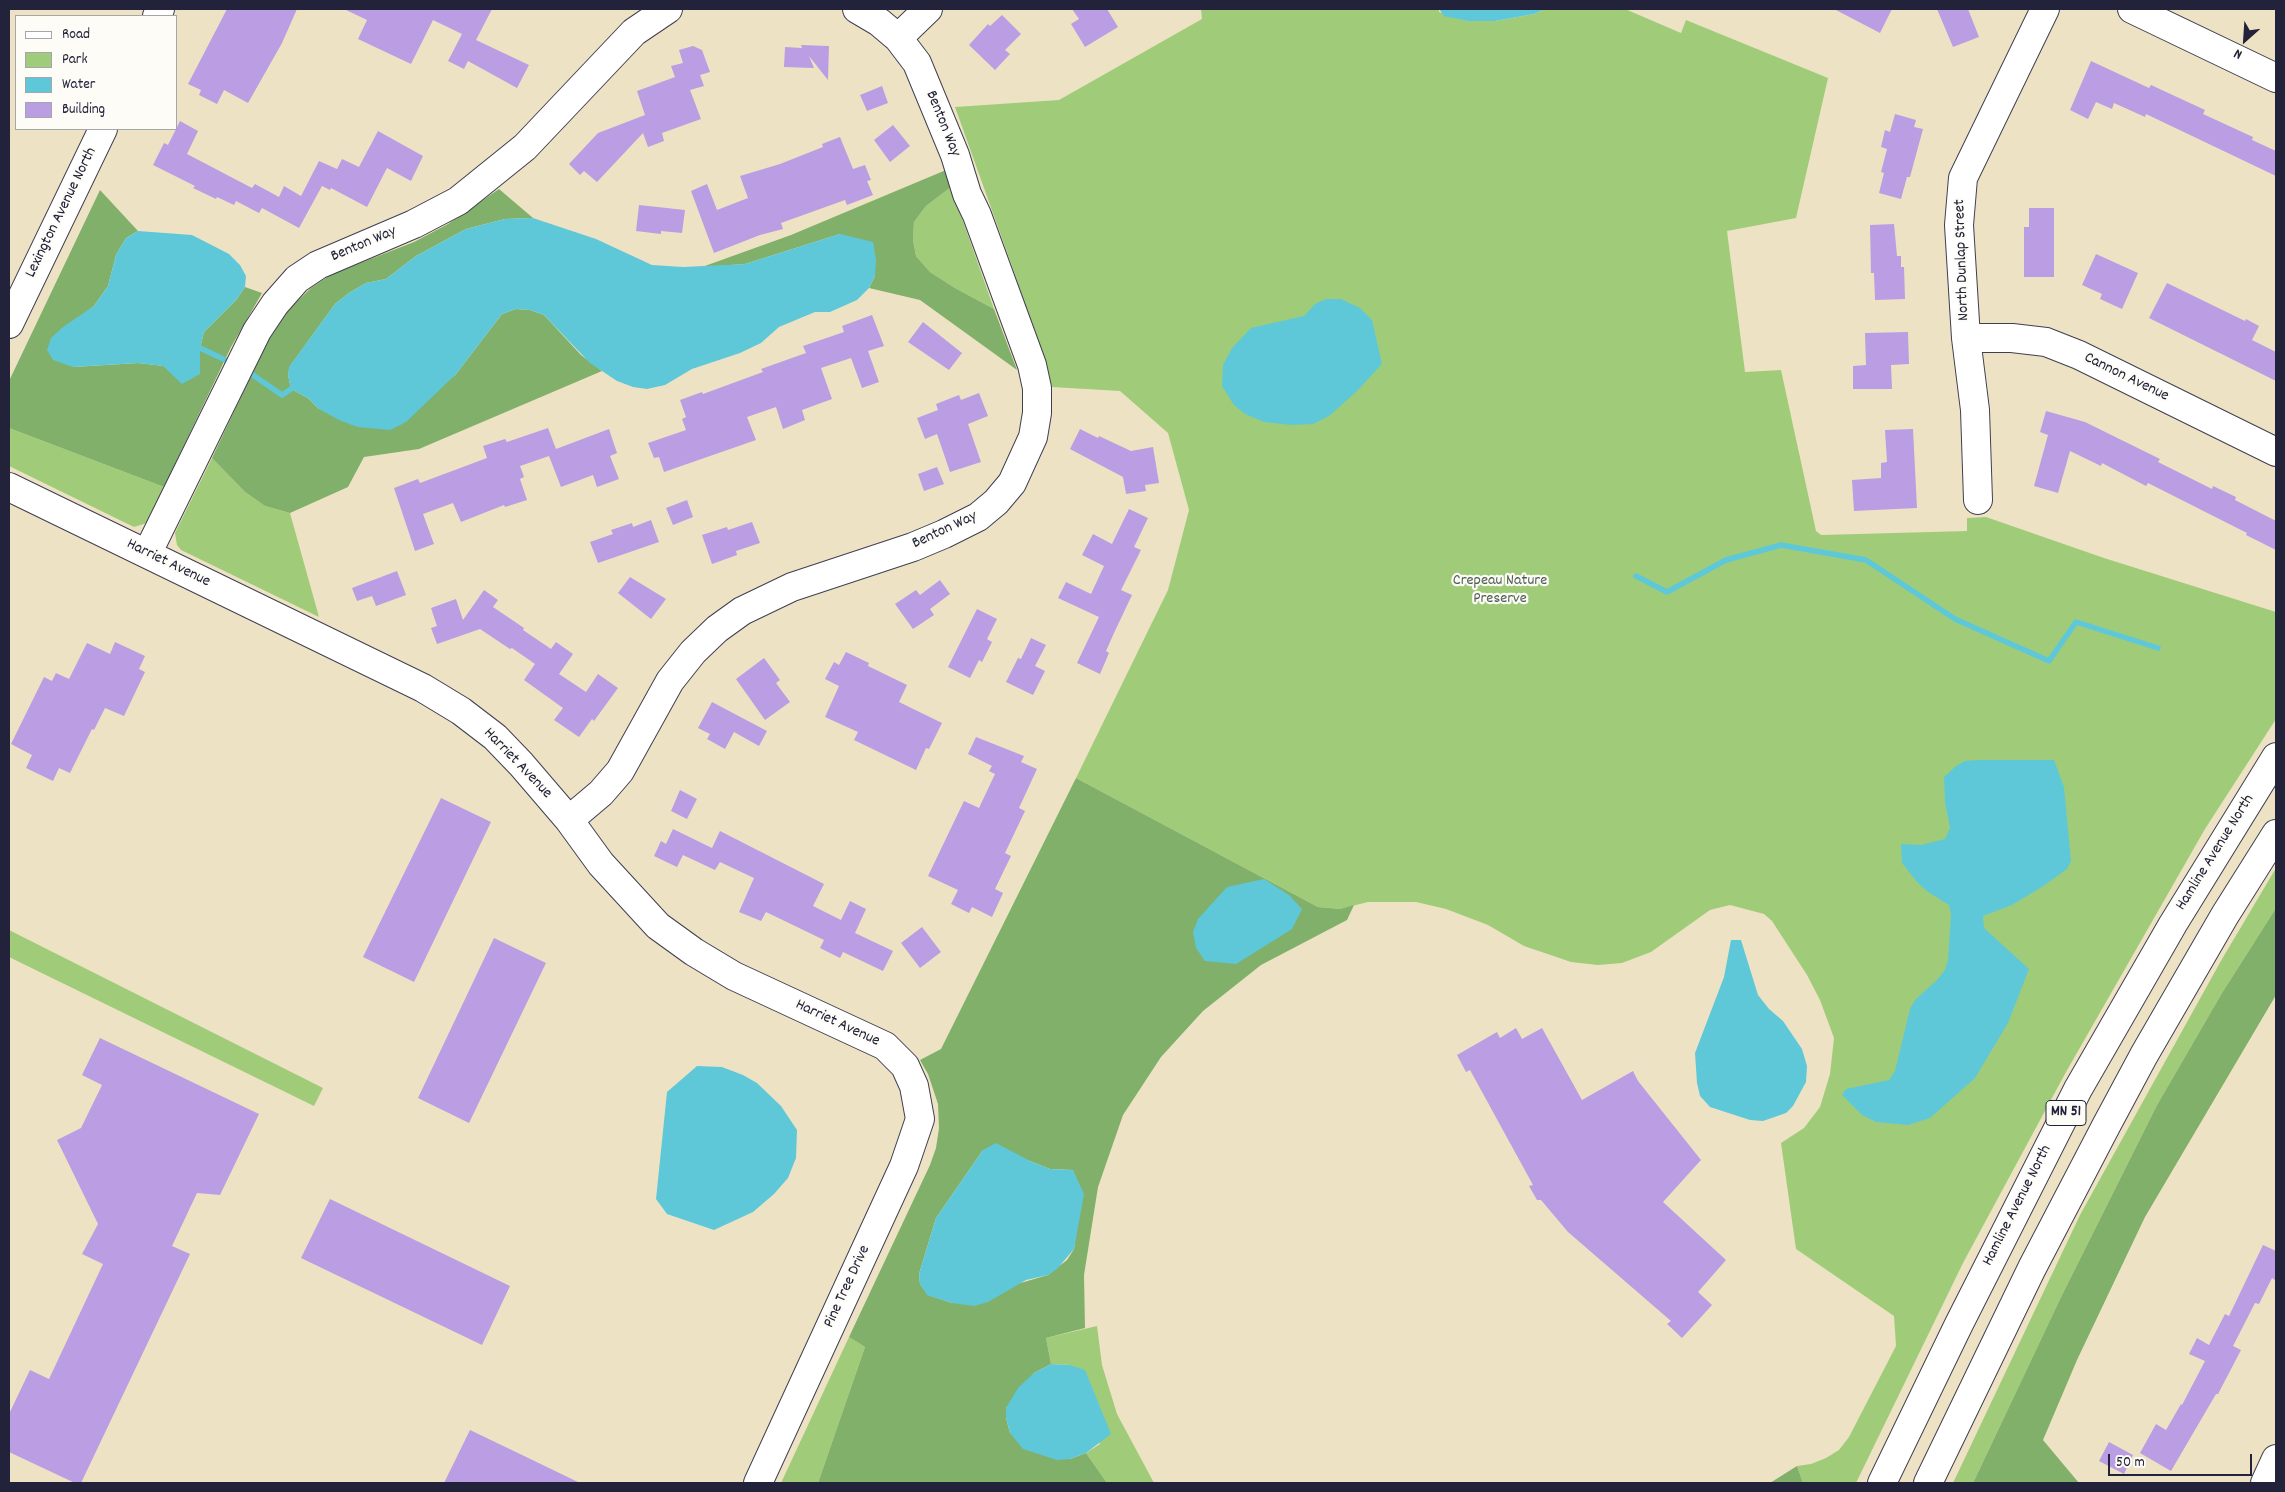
<!DOCTYPE html>
<html>
<head>
<meta charset="utf-8">
<style>
  body { margin:0 }
  #map { position:relative; width:2285px; height:1492px; overflow:hidden; background:#ede3c4; font-family:Dekko,sans-serif }
  canvas { display:block }
  .frame { position:absolute; inset:0; border:10px solid #22223b; pointer-events:none }
  .legend { position:absolute; left:15px; top:15px; width:162px; height:115px; box-sizing:border-box; background:#fdfcf7; border:1px solid #a5a5ac; margin:0; padding:6px 9px; list-style:none; font-size:15px; color:#22223b }
  .legend li { display:flex; align-items:center; gap:10px; height:25px }
  .legend b { width:25px; border:1px solid #a5a5ac }
  .north { position:absolute; left:2220px; top:15px; width:50px; height:50px; -webkit-text-stroke:4px #fdfcf7; paint-order:stroke; rotate:206deg; font-size:14px; font-weight:700; line-height:20px; text-align:center; color:#22223b }
  .north::after { content:''; display:block; margin:auto; width:18px; height:22px; background:#22223b; clip-path:polygon(50% 0,100% 100%,50% 72%,0 100%) }
  .scale { position:absolute; left:2108px; top:1454px; width:144px; height:22px; box-sizing:border-box; border:2px solid #22223b; border-top:0; padding-left:6px; font-size:15px; line-height:18px; white-space:nowrap; color:#22223b; -webkit-text-stroke:4px #fdfcf7; paint-order:stroke }
</style>
</head>
<body>
<div id="map">
<canvas width="2285" height="1492"></canvas>
<div class="frame"></div>
<ul class="legend">
<li><b style="height:6px;background:#fff"></b>Road</li>
<li><b style="height:14px;background:#a0cc79"></b>Park</li>
<li><b style="height:14px;background:#5ec8d9"></b>Water</li>
<li><b style="height:14px;background:#ba9de3"></b>Building</li>
</ul>
<div class="north">N</div>
<div class="scale">50 m</div>
</div>
<script>
const ctx = document.querySelector('canvas').getContext('2d');
ctx.lineJoin = 'round';
function fillPath(path, color) { ctx.fillStyle = color; ctx.fill(path, 'evenodd'); }
const toPath = rows => new Path2D(rows.map(r => 'M' + r).join(''));
function stroke(path, color, width, dash) { ctx.strokeStyle = color; ctx.lineWidth = width; ctx.lineCap = dash ? 'butt' : 'round'; ctx.setLineDash(dash || []); ctx.stroke(path); }
function label(font, color, halo, rows, align = 'center') {
  ctx.font = font + ' Dekko,sans-serif'; ctx.lineWidth = 4.5; ctx.setLineDash([]); ctx.textBaseline = 'middle'; ctx.strokeStyle = halo; ctx.fillStyle = color; for (const [text, x, y, turn = 0] of rows) {
    ctx.save(); ctx.translate(x, y); ctx.rotate((+turn || 0) * Math.PI / 180); ctx.textAlign = isNaN(turn) ? turn : align; if (halo) ctx.strokeText(text, 0, 0); ctx.fillText(text, 0, 0); ctx.restore();
  }
}
fillPath(toPath([
  [1201,9,1439,9,1439,12,1468,21,1495,21,1534,14,1545,9,1625,9,1681,33,1686,20,1828,78,1796,218,1727,231,1745,372,1781,370,1816,531,1821,535,1967,531,1967,518,1986,517,2104,558,2276,612,2276,719,2205,829,2066,1072,1963,1263,1856,1483,1803,1483,1797,1466,1811,1464,1826,1458,1839,1450,1849,1437,1896,1346,1894,1316,1796,1249,1781,1143,1804,1128,1820,1107,1830,1074,1834,1038,1820,1000,1807,975,1772,921,1764,914,1730,905,1710,910,1651,952,1622,963,1598,965,1571,962,1524,946,1488,925,1446,909,1416,902,1368,902,1340,909,1318,907,1076,778,1168,590,1189,510,1168,433,1120,391,1052,387,1013,269,955,107,1059,100,1202,19],
  [951,187,994,309,955,288,930,272,916,256,913,240,914,222,926,206],
  [9,428,164,487,147,523,134,527,9,466],
  [212,458,245,492,265,506,290,513,319,617,181,550,177,545,175,533],
  [2276,868,2276,908,2222,993,2157,1105,2062,1295,1973,1483,1953,1483,2080,1215,2222,959],
  [9,930,323,1088,314,1106,9,957],
  [1097,1326,1102,1365,1117,1414,1154,1483,1107,1483,1086,1453,1100,1444,1070,1365,1051,1364,1046,1338],
  [849,1337,865,1347,818,1483,781,1483]
]), '#a0cc79');
fillPath(toPath([
  [946,170,951,187,926,206,914,222,913,240,916,256,930,272,955,288,994,309,1017,370,920,300,869,288,875,276,840,234,745,264,702,267,791,235],
  [499,189,533,218,505,219,466,229,416,256,386,279,366,283,349,293,335,304,290,366,288,375,291,389,308,398,319,409,432,395,456,374,502,314,516,309,530,310,544,315,581,355,602,371,419,449,364,457,348,487,290,513,265,506,245,492,212,458,269,338,287,311,311,288,332,274,414,242,448,224],
  [100,190,138,231,126,238,116,255,108,286,94,306,80,317,73,367,138,363,164,366,200,374,200,348,204,332,237,299,245,287,262,293,231,347,164,487,9,428,9,381],
  [1076,778,1318,907,1340,909,1354,905,1347,920,1261,965,1203,1011,1161,1057,1123,1115,1098,1187,1084,1275,1085,1328,1046,1338,1051,1364,1034,1373,1006,1408,1006,1418,1010,1433,1070,1459,1086,1453,1107,1483,818,1483,865,1347,849,1337,930,1165,936,1148,939,1128,938,1104,928,1074,920,1060,941,1049],
  [983,1150,1017,1156,1050,1169,1073,1170,1078,1220,1074,1249,1067,1260,1048,1275,952,1303,928,1295,920,1284,919,1274,936,1218],
  [2276,908,2276,995,2145,1217,2077,1360,2043,1440,2079,1483,1973,1483,2062,1295,2157,1105,2222,993],
  [1797,1466,1803,1483,1770,1483]
]), '#80b069');
fillPath(toPath([
  [1439,9,1545,9,1534,14,1495,21,1468,21,1444,16],
  [533,218,596,239,652,265,683,267,745,264,840,234,873,242,876,260,875,276,869,288,857,300,830,312,815,312,779,327,761,343,740,353,692,369,665,385,647,389,633,387,617,381,590,363,544,315,530,310,516,309,502,314,456,374,406,422,390,430,358,427,341,421,319,409,308,398,291,389,288,375,289,367,335,304,349,293,366,283,386,279,416,256,466,229,505,219],
  [138,231,192,235,229,254,240,265,246,276,245,287,237,299,204,332,200,348,200,374,182,384,163,366,138,363,73,367,53,360,47,350,51,338,63,327,94,306,108,286,116,255,126,238],
  [1326,299,1341,299,1360,308,1372,320,1382,364,1356,392,1329,416,1313,424,1291,425,1264,422,1245,414,1234,405,1222,386,1223,365,1232,348,1251,328,1304,316,1315,304],
  [1978,760,2054,760,2064,787,2071,861,2067,869,2042,887,2012,905,1983,916,1984,928,2029,969,2008,1023,1975,1078,1930,1118,1908,1125,1876,1122,1862,1115,1842,1095,1846,1089,1889,1080,1895,1071,1910,1009,1915,1000,1937,980,1945,970,1948,960,1951,915,1949,905,1928,892,1917,882,1902,863,1901,844,1921,845,1945,839,1950,828,1945,802,1944,777,1956,766,1965,761],
  [1264,879,1289,895,1302,909,1292,929,1236,964,1205,961,1196,948,1193,932,1198,919,1227,887],
  [1731,940,1741,940,1758,995,1769,1009,1783,1021,1802,1049,1807,1066,1806,1082,1793,1106,1786,1113,1763,1121,1750,1120,1710,1107,1700,1096,1697,1083,1695,1053,1724,977],
  [697,1066,722,1067,743,1075,757,1083,781,1106,797,1130,796,1158,788,1178,774,1194,753,1212,714,1230,667,1214,656,1199,667,1092],
  [996,1143,1032,1162,1050,1169,1073,1170,1084,1194,1074,1249,1057,1269,1048,1275,1026,1280,988,1302,974,1306,952,1303,927,1295,920,1284,919,1274,936,1218,983,1150],
  [1051,1364,1070,1365,1085,1370,1111,1434,1086,1453,1070,1459,1057,1460,1023,1449,1010,1433,1006,1418,1006,1408,1018,1388,1034,1373]
]), '#5ec8d9');
stroke(toPath([
  [200,348,234,364],
  [247,371,282,395,291,389],
  [1636,576,1667,592,1726,560,1781,545,1866,560,1955,619,2049,661,2076,622,2158,648]
]), '#5ec8d9', 5.5);
fillPath(toPath([
  [227,9,297,9,282,43,248,103,224,90,217,104,199,95,201,90,188,84],
  [344,9,492,9,476,40,529,65,517,88,468,61,464,69,448,61,462,34,433,20,411,64,358,39,367,20],
  [1072,9,1107,9,1118,27,1085,47,1071,24,1079,19],
  [1834,9,1892,9,1880,33],
  [1937,9,1968,9,1979,37,1953,47],
  [1002,15,1021,34,1005,50,1010,54,995,70,969,45,988,24,990,26],
  [801,45,829,46,828,80,809,56,814,68,784,67,785,47,802,48],
  [693,46,702,50,710,72,700,75,704,86,690,90,701,119,662,133,664,141,648,147,643,133,597,182,584,171,580,175,569,164,598,133,645,115,637,91,675,77,671,66,683,63,679,50],
  [2091,61,2149,88,2151,85,2205,110,2203,114,2253,137,2252,140,2276,151,2276,176,2146,114,2145,117,2114,103,2112,109,2096,102,2088,119,2070,110],
  [882,86,888,103,867,111,860,95],
  [1895,114,1916,120,1914,127,1923,129,1910,177,1907,177,1901,199,1879,193,1884,173,1881,172,1887,149,1881,147,1885,130,1890,132],
  [180,121,198,131,187,154,252,188,255,184,279,197,284,186,301,196,319,161,337,169,342,159,359,167,378,131,423,156,411,181,387,168,367,207,331,188,330,190,322,186,299,228,262,208,259,213,236,201,234,205,217,197,216,199,193,188,195,186,153,165,164,143,168,145],
  [893,125,910,146,890,162,874,140],
  [840,137,853,169,865,165,871,180,867,181,873,195,847,205,845,200,781,223,783,229,760,235,714,253,691,191,707,184,717,210,748,198,740,176,780,164,823,147,822,144],
  [639,205,685,210,682,233,661,231,661,234,636,231],
  [2029,208,2054,208,2054,277,2024,277,2024,227,2029,227],
  [1894,224,1897,256,1901,256,1901,267,1904,267,1905,299,1875,300,1874,273,1871,273,1870,225],
  [2096,254,2138,273,2122,309,2100,299,2102,294,2082,285],
  [2167,283,2245,321,2246,319,2259,326,2252,340,2276,352,2276,381,2149,318],
  [872,315,884,346,868,351,879,382,862,388,851,358,821,368,832,399,802,410,805,420,783,429,776,407,747,417,756,440,664,472,659,457,654,458,648,443,686,430,682,419,686,417,680,400,702,392,703,394,763,372,761,369,806,353,803,346,844,332,842,326],
  [923,322,962,353,949,370,908,342],
  [1908,332,1909,364,1891,365,1892,389,1853,389,1853,366,1866,365,1865,333],
  [979,393,988,416,968,424,981,462,950,472,937,434,925,439,917,418,938,410,936,404,959,395,961,400],
  [2046,411,2085,422,2160,459,2158,462,2212,489,2213,486,2236,497,2235,500,2276,521,2276,550,2246,535,2247,533,2148,483,2146,486,2102,463,2101,466,2070,451,2058,493,2034,486,2048,435,2040,432],
  [548,428,556,449,609,429,617,453,610,456,619,479,597,487,593,475,561,487,549,456,520,466,524,477,520,479,527,500,505,507,504,505,461,522,453,503,423,514,434,544,415,551,394,488,418,479,420,483,487,458,483,446,505,439,507,442],
  [1080,429,1098,438,1099,436,1131,451,1153,447,1159,483,1145,485,1146,491,1126,494,1123,477,1070,449],
  [1913,429,1917,508,1854,511,1852,480,1881,478,1881,463,1887,462,1885,430],
  [937,467,944,484,924,491,918,474],
  [687,500,693,517,673,525,666,508],
  [1129,509,1148,518,1134,547,1141,550,1121,590,1132,595,1114,633,1106,651,1109,653,1100,674,1077,663,1099,617,1058,598,1066,582,1091,594,1104,566,1082,555,1093,534,1112,544],
  [651,520,659,542,598,563,590,542,613,534,611,530,632,523,633,527],
  [752,522,760,543,736,551,737,555,712,564,702,535,727,527,728,530],
  [397,571,406,595,376,606,372,596,357,601,352,588],
  [630,577,666,599,651,619,618,593],
  [940,580,950,594,930,609,934,615,913,629,895,604,916,590,920,595],
  [484,590,498,600,493,607,524,628,523,630,551,649,556,642,573,654,559,674,586,692,598,674,618,688,594,721,592,719,579,737,554,720,563,708,524,680,535,664,512,648,510,649,480,629,437,644,431,628,437,626,431,608,456,599,463,620],
  [977,609,997,619,987,639,992,642,982,662,979,660,970,678,948,667],
  [1031,638,1046,645,1035,666,1045,671,1033,695,1006,682,1018,658,1021,659],
  [115,642,145,656,139,669,145,672,124,716,105,708,94,730,92,729,70,773,59,768,53,781,26,768,32,755,11,744,44,677,52,681,56,673,69,679,87,643,110,654],
  [846,652,869,663,868,666,907,685,899,702,942,723,929,749,926,748,916,770,854,740,858,732,825,717,839,686,825,679,834,662,839,665],
  [764,658,780,680,776,683,790,702,765,720,736,679],
  [712,702,767,731,759,746,734,732,725,749,707,739,710,734,698,728],
  [976,737,1024,756,1021,762,1037,769,1019,808,1025,811,1005,853,1011,856,995,889,1003,893,992,917,972,907,969,913,951,904,958,890,928,876,964,801,979,808,995,774,989,771,992,766,968,754],
  [680,790,697,799,687,819,671,811],
  [441,798,491,822,414,982,363,957],
  [673,829,712,848,720,831,824,884,813,906,841,920,850,901,866,909,855,933,893,951,883,971,843,952,840,958,820,948,824,940,766,912,761,921,739,912,754,878,720,862,715,870,683,855,677,867,654,856,661,841,666,844],
  [922,927,941,952,920,968,901,943],
  [494,938,546,963,469,1123,418,1098],
  [1516,1028,1522,1039,1542,1028,1582,1100,1633,1071,1638,1081,1701,1160,1663,1202,1726,1260,1698,1292,1712,1305,1682,1338,1667,1324,1671,1321,1568,1232,1541,1200,1537,1200,1529,1186,1533,1185,1470,1070,1466,1072,1457,1055,1497,1032,1500,1038],
  [100,1038,259,1114,220,1195,197,1193,172,1246,190,1254,81,1483,75,1483,9,1452,9,1414,30,1370,49,1379,103,1264,82,1254,98,1224,57,1140,81,1128,102,1085,82,1075],
  [330,1199,510,1286,482,1345,301,1258],
  [2263,1245,2276,1251,2276,1281,2272,1278,2259,1304,2255,1303,2233,1346,2241,1350,2218,1394,2216,1394,2171,1471,2140,1453,2156,1424,2166,1430,2181,1404,2182,1405,2205,1361,2189,1354,2197,1338,2209,1345,2225,1314,2229,1316],
  [470,1430,520,1454,580,1483,444,1483],
  [2109,1442,2133,1455,2124,1474,2099,1461]
]), '#ba9de3');
const minor = toPath([
  [2132,9,2276,78],
  [898,38,928,9],
  [1966,338,2012,338,2046,342,2079,355,2276,452],
  [9,487,423,688,461,711,495,737,521,764,569,820,601,864,658,926,694,952,734,976,885,1046,905,1066,914,1086,920,1119,904,1166,758,1483],
  [1978,500,1975,410,1966,338,1959,225,1963,178,2045,9],
  [147,554,257,331,275,304,297,279,318,265,414,224,458,201,525,147,634,32,668,9],
  [569,820,601,793,620,771,670,681,693,652,717,629,742,611,792,587,913,547,944,534,978,517,996,502,1012,483,1033,437,1037,413,1037,388,1032,365,977,215,967,194,955,155,917,63,898,38,879,22,857,9],
  [2265,1483,2276,1459]
]);
const major = toPath([
  [157,16,160,9],
  [9,324,103,129]
]);
const highway = toPath([
  [1882,1483,1959,1324,2078,1089,2173,924,2276,757],
  [1928,1483,2032,1268,2106,1126,2144,1055,2225,915,2276,834]
]);
stroke(minor, '#403f50', 30);
stroke(major, '#403f50', 30);
stroke(highway, '#403f50', 30);
stroke(minor, '#fff', 28);
stroke(major, '#fff', 28);
stroke(highway, '#fff', 28);
for (const [x, y, w] of [
  [2066,1113,40]
]) { const box = new Path2D(); box.roundRect(x - w / 2, y - 12.5, w, 25, 4); ctx.fillStyle = '#fdfcf7'; ctx.fill(box); stroke(box, '#22223b', 1); }
label('bold 15px', '#22223b', null, [
  ["MN 51",2066,1113]
]);
label('16px', '#22223b', '#fdfcf7', [
  ["Benton Way",942,124,68],
  ["Lexington Avenue North",62,213,-64],
  ["Benton Way",364,245,-23],
  ["North Dunlap Street",1963,260,-92],
  ["Cannon Avenue",2126,378,26],
  ["Benton Way",945,531,-25],
  ["Harriet Avenue",168,564,26],
  ["Harriet Avenue",517,764,46],
  ["Hamline Avenue North",2216,853,-58],
  ["Harriet Avenue",837,1024,25],
  ["Hamline Avenue North",2018,1206,-63],
  ["Pine Tree Drive",848,1287,-65]
]);
label('16px', '#4e5e51', '#fdfcf7', [
  ["Crepeau Nature",1500,582],
  ["Preserve",1500,600]
]);
</script>
</body>
</html>
